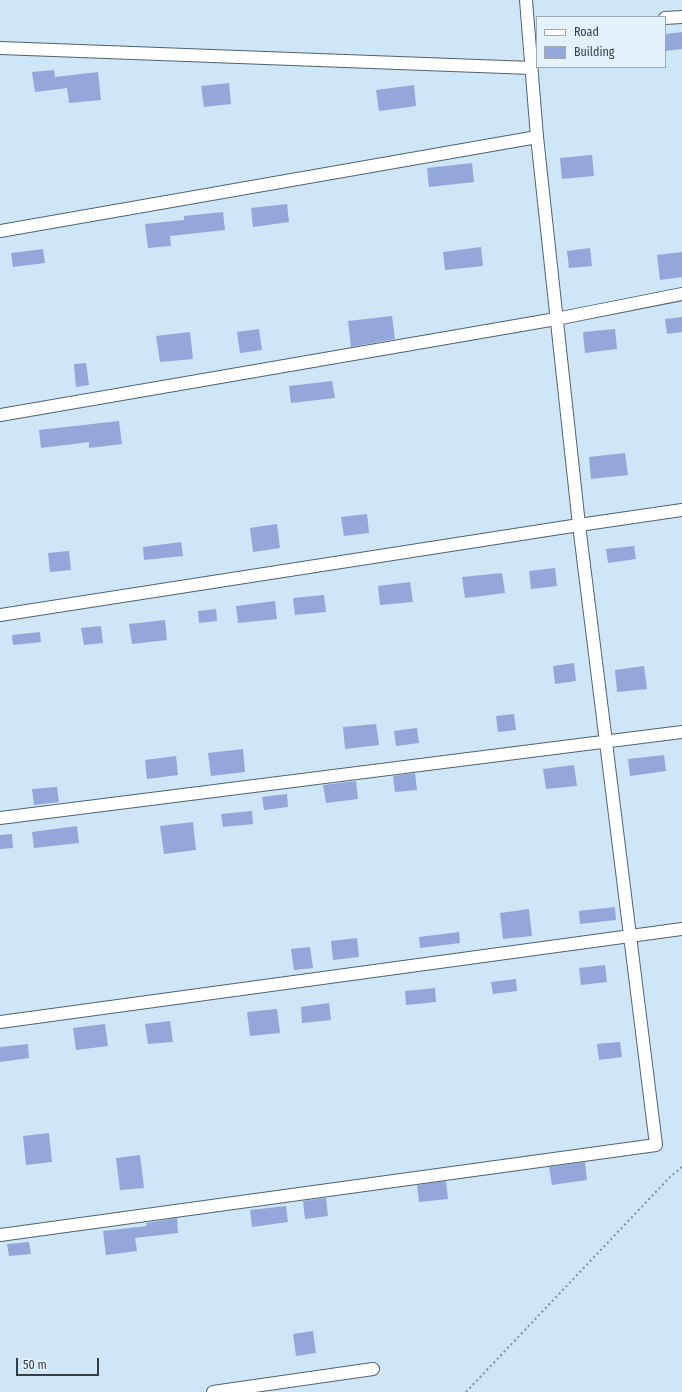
<!DOCTYPE html>
<html>
<head>
<meta charset="utf-8">
<style>
  body { margin:0 }
  #map { position:relative; width:682px; height:1392px; overflow:hidden; background:#cee6f7; font-family:"Fira Sans Condensed",sans-serif }
  canvas { display:block }
  .legend { position:absolute; left:536px; top:16px; width:130px; height:52px; box-sizing:border-box; background:#e3f2fc; border:1px solid #9daab3; margin:0; padding:5px 7px; list-style:none; font-size:12px; color:#353e45 }
  .legend li { display:flex; align-items:center; gap:8px; height:20px }
  .legend b { width:20px; border:1px solid #9daab3 }
  .scale { position:absolute; left:16px; top:1358px; width:83px; height:18px; box-sizing:border-box; border:2px solid #353e45; border-top:0; padding-left:5px; font-size:12px; line-height:14px; white-space:nowrap; color:#353e45; -webkit-text-stroke:3px #e3f2fc; paint-order:stroke }
</style>
</head>
<body>
<div id="map">
<canvas width="682" height="1392"></canvas>
<ul class="legend">
<li><b style="height:5px;background:#fff"></b>Road</li>
<li><b style="height:11px;background:#93a7da"></b>Building</li>
</ul>
<div class="scale">50 m</div>
</div>
<script>
const ctx = document.querySelector('canvas').getContext('2d');
ctx.lineJoin = 'round';
function fillPath(path, color) { ctx.fillStyle = color; ctx.fill(path, 'evenodd'); }
const toPath = rows => new Path2D(rows.map(r => 'M' + r).join(''));
function stroke(path, color, width, dash) { ctx.strokeStyle = color; ctx.lineWidth = width; ctx.lineCap = dash ? 'butt' : 'round'; ctx.setLineDash(dash || []); ctx.stroke(path); }
fillPath(toPath([
  [682,32,682,49,665,51,665,34],
  [54,70,55,77,98,72,101,100,69,103,67,88,35,92,32,72],
  [229,83,231,104,204,107,201,86],
  [414,85,416,106,379,111,376,90],
  [592,155,594,176,562,179,560,158],
  [472,163,474,182,429,187,427,168],
  [287,204,289,222,253,227,251,208],
  [223,212,225,230,170,236,171,246,148,248,145,224,184,220,184,216],
  [481,247,483,266,445,270,443,252],
  [590,248,592,266,569,268,567,251],
  [43,249,45,263,13,267,11,253],
  [682,252,682,277,660,280,657,255],
  [392,316,395,339,351,347,348,321],
  [682,317,682,332,667,334,665,319],
  [259,329,262,350,240,353,237,332],
  [615,329,617,349,585,353,583,332],
  [190,332,193,359,160,362,156,336],
  [86,363,89,385,76,387,74,364],
  [332,381,335,398,291,403,289,386],
  [119,421,122,444,89,448,89,442,41,448,39,430],
  [625,453,628,475,591,479,589,457],
  [367,514,369,533,344,536,341,517],
  [277,524,280,548,253,552,250,528],
  [181,542,183,556,144,560,143,547],
  [634,546,636,559,608,563,606,549],
  [69,551,71,570,50,572,48,553],
  [555,568,557,586,531,589,529,571],
  [502,573,505,593,465,598,462,577],
  [410,582,413,602,380,605,378,586],
  [324,595,326,612,295,615,293,598],
  [275,601,277,619,238,623,236,606],
  [216,609,217,621,199,623,198,611],
  [165,620,167,640,132,644,129,624],
  [101,626,103,643,84,645,81,628],
  [40,632,41,642,13,645,12,635],
  [574,663,576,681,555,684,553,666],
  [644,666,647,689,617,692,615,670],
  [514,714,516,730,498,732,496,716],
  [376,724,379,745,345,749,343,727],
  [417,728,419,743,396,746,394,731],
  [243,749,245,772,211,776,208,753],
  [664,755,666,771,630,776,628,759],
  [176,756,178,775,147,779,145,760],
  [574,765,577,786,546,789,543,769],
  [415,773,417,790,395,792,393,776],
  [356,781,358,799,326,803,323,785],
  [57,787,59,802,34,805,32,789],
  [287,794,288,807,264,810,262,797],
  [252,811,253,824,223,827,221,814],
  [193,822,196,850,164,854,160,826],
  [77,826,79,843,34,848,32,832],
  [12,834,13,848,0,849,0,835],
  [615,907,616,920,580,924,579,911],
  [529,909,532,936,503,939,500,913],
  [459,932,460,943,420,948,419,937],
  [357,938,359,957,333,960,331,941],
  [310,947,313,968,294,970,291,949],
  [605,965,607,982,581,985,579,968],
  [516,979,517,991,493,994,491,982],
  [435,988,436,1002,406,1005,405,991],
  [329,1003,331,1020,302,1023,301,1007],
  [277,1009,280,1033,250,1036,247,1012],
  [170,1021,173,1042,148,1044,145,1024],
  [105,1024,108,1046,76,1050,73,1028],
  [620,1042,622,1057,599,1060,597,1044],
  [28,1044,29,1058,0,1062,0,1047],
  [49,1133,52,1162,26,1165,23,1136],
  [140,1155,144,1188,120,1190,116,1158],
  [585,1162,587,1180,552,1185,549,1167],
  [446,1181,448,1199,419,1202,417,1185],
  [326,1198,328,1216,305,1219,303,1201],
  [286,1206,288,1222,252,1227,250,1210],
  [177,1218,178,1233,135,1238,137,1251,106,1255,103,1231,147,1226,146,1223],
  [29,1242,31,1254,9,1256,7,1244],
  [313,1331,316,1353,296,1356,293,1334]
]), '#93a7da');
const minor = toPath([
  [526,0,537,137,579,525,682,510],
  [665,18,682,17],
  [0,48,531,68],
  [0,231,537,137],
  [0,415,556,319,682,294],
  [0,615,579,525,656,1145,0,1235],
  [0,818,682,732],
  [0,1022,682,929],
  [213,1392,373,1369]
]);
stroke(minor, '#4e6372', 14);
stroke(toPath([
  [466,1392,670,1177,682,1167]
]), '#80909c', 2, [2, 3]);
stroke(minor, '#fff', 12);
</script>
</body>
</html>
